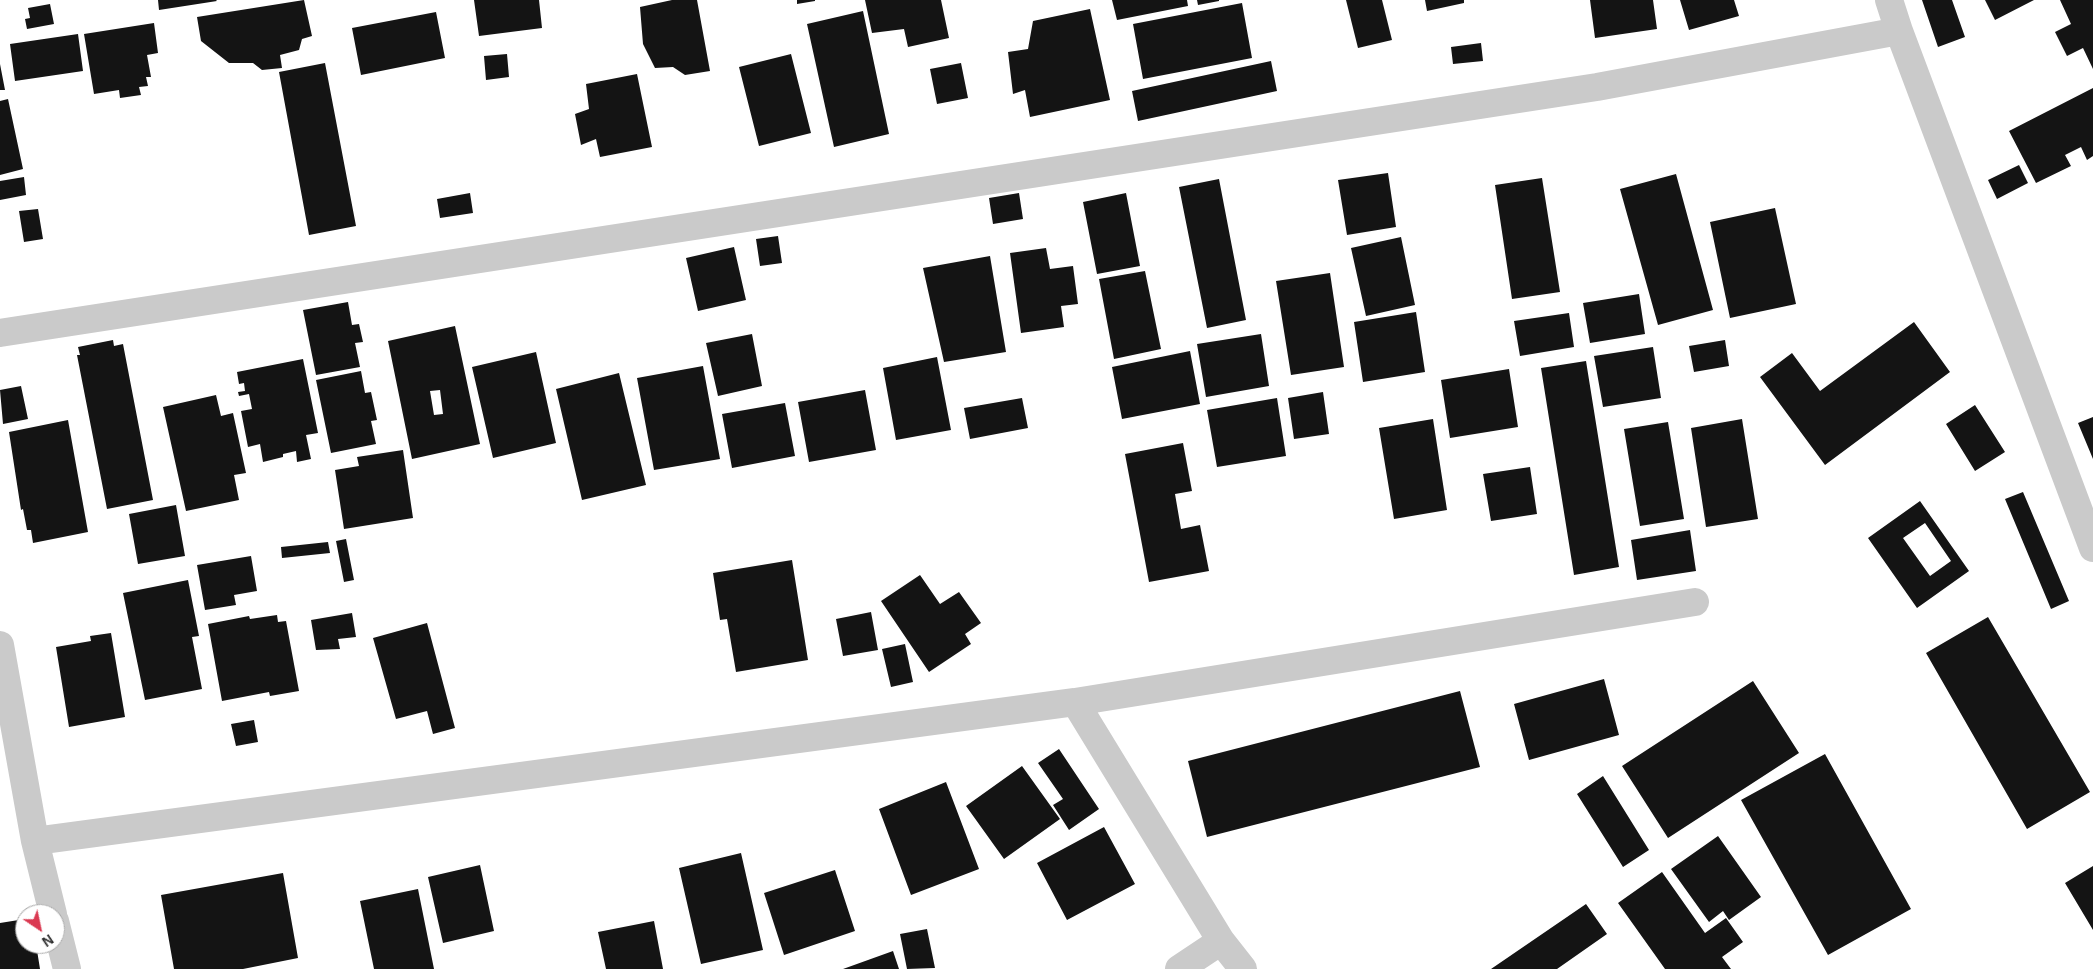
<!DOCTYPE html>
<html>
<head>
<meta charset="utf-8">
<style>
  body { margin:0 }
  #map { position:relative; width:2093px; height:969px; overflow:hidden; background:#fff; font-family:Helvetica,sans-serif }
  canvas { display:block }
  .north { position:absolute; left:15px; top:904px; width:50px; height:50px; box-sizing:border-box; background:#fff; border:1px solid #ababab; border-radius:50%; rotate:146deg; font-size:14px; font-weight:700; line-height:20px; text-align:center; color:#2d2d2d }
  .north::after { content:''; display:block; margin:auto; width:18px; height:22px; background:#da3951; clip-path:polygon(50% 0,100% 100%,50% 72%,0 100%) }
</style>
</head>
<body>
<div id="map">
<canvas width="2093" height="969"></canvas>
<div class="north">N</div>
</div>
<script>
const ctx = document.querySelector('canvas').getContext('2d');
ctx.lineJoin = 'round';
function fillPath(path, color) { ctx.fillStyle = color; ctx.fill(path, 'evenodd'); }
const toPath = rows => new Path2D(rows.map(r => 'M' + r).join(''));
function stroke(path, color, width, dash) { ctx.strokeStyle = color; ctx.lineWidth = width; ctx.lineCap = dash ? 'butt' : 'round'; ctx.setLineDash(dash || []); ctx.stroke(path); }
fillPath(toPath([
  [158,0,216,0,217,1,159,10],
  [304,0,312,36,302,39,299,50,280,55,282,68,262,70,253,63,229,63,201,41,197,17],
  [474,0,539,0,542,28,479,36],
  [672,0,697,0,710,71,685,75,673,67,655,68,643,44,640,7],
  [797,0,815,0,815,1,797,4],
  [865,0,941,0,949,38,908,47,904,29,872,33],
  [1112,0,1187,0,1188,6,1117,20],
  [1197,0,1219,0,1219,1,1198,5],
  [1346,0,1382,0,1392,40,1358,48],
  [1425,0,1464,0,1464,3,1427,11],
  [1590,0,1653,0,1657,29,1595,38],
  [1680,0,1734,0,1739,16,1689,30],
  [1922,0,1952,0,1965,37,1938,47],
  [1985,0,2034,0,1995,20],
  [2060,0,2093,0,2093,69,2083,48,2067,56,2055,32,2071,24],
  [1242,3,1252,58,1143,79,1133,24],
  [50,4,54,24,27,29,25,19,30,18,28,8],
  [1090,9,1110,100,1030,117,1025,90,1013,94,1008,52,1028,49,1033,21],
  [863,11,889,134,834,147,807,24],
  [436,12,445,58,361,75,352,28],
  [154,23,158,53,147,55,151,77,146,77,148,86,139,87,141,95,120,98,119,90,94,94,84,34],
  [78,34,83,71,15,81,10,44],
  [1481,43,1483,61,1453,64,1451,47],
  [507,54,509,77,486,80,484,56],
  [791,54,811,133,759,146,739,67],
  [1271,61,1277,91,1138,121,1132,91],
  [325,63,356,226,309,235,279,72],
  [961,63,968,98,937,104,930,69],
  [0,64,5,90,0,90],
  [637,74,652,147,600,157,596,139,581,145,575,114,589,109,586,84],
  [2093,88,2093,156,2087,160,2081,147,2065,155,2071,166,2036,183,2009,131],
  [8,99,23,169,0,175,0,101],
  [2019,165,2028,183,1997,199,1988,180],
  [1388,173,1396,227,1347,235,1338,180],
  [1676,174,1713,310,1658,325,1620,189],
  [24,177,26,195,0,200,0,181],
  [1542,178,1560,292,1512,299,1495,185],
  [1219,179,1246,320,1207,328,1179,187],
  [470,193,473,213,440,218,437,199],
  [1019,193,1023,219,993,224,989,198],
  [1126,193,1140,266,1097,274,1083,202],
  [1775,208,1796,304,1730,318,1710,222],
  [38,209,43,239,24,242,19,211],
  [778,236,782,263,760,266,756,239],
  [1401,237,1415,305,1366,316,1351,248],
  [734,247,746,300,698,311,686,258],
  [1046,248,1050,269,1073,266,1078,304,1061,306,1064,327,1021,333,1010,253],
  [990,256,1006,352,944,362,923,268],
  [1145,271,1161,349,1114,359,1099,279],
  [1330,273,1344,367,1291,375,1276,281],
  [1639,294,1645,334,1590,343,1583,303],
  [348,302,352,325,359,324,363,342,355,343,360,367,316,375,303,310],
  [1416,312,1425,372,1363,382,1354,322],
  [1569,313,1574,347,1520,356,1514,321],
  [1914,322,1950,372,1825,465,1760,377,1792,353,1820,391],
  [455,326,480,444,412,459,388,341],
  [440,390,443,414,434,415,430,391],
  [752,334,762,386,718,396,706,343],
  [1261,334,1269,386,1206,397,1197,344],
  [113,340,114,346,123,344,153,500,107,509,77,355,80,355,78,347],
  [1725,340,1729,366,1694,372,1689,346],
  [1653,347,1661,398,1603,407,1594,356],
  [1190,351,1200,404,1122,419,1112,367],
  [536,352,556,443,493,458,472,367],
  [937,357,951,430,896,440,883,368],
  [303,359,318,433,306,435,311,459,297,462,296,451,283,454,283,457,263,462,260,444,248,447,241,411,252,409,249,394,239,396,238,392,245,391,244,383,239,384,237,372],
  [1586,361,1619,567,1574,575,1541,368],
  [703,366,720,459,654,470,637,378],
  [1509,369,1518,427,1450,438,1441,380],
  [361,371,365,393,371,392,377,420,371,421,376,444,331,453,316,380],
  [619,373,646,485,582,500,556,389],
  [21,386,28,419,3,424,0,390],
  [865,390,876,450,809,462,798,402],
  [1323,392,1329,434,1294,439,1288,398],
  [216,395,221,416,233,413,246,473,234,475,239,500,186,511,163,407],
  [1022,398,1028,428,970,439,964,408],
  [1277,398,1286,456,1217,467,1207,410],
  [785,403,795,456,732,468,722,414],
  [1975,405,2005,452,1975,471,1946,424],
  [2093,417,2093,459,2078,423],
  [1433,419,1447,510,1394,519,1379,428],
  [1742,419,1758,519,1706,527,1691,428],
  [68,420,88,532,33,543,31,530,27,530,23,509,21,510,9,432],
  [1668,422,1684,519,1640,526,1624,429],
  [1183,443,1192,491,1175,494,1181,529,1200,525,1209,571,1149,582,1125,454],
  [403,450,413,518,344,529,335,470,359,466,357,457],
  [1530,467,1537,514,1491,521,1483,474],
  [2023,492,2069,601,2051,609,2005,499],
  [1920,501,1969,571,1917,608,1868,538],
  [1925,523,1951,561,1930,576,1903,538],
  [176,505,185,556,138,564,129,514],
  [1690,530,1696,571,1637,580,1631,540],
  [346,539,354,580,344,582,336,541],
  [328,542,330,553,282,558,281,547],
  [251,556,257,591,234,595,236,605,205,610,197,565],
  [792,560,808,660,736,672,727,619,720,620,713,573],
  [920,575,940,604,959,592,981,623,965,634,971,644,929,672,881,601],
  [188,580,199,636,192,637,202,689,145,700,123,593],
  [871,612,878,650,843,656,836,619],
  [352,613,356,637,338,639,340,649,316,650,311,620],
  [277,615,278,622,286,621,299,691,270,696,269,692,222,701,208,624,249,616,250,619],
  [1988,617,2090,792,2027,829,1926,653],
  [427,623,455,728,433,734,427,711,396,719,373,638],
  [111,633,125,717,69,727,56,647,91,641,90,636],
  [905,644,913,682,891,687,882,649],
  [1604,679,1619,735,1529,760,1514,704],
  [1753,681,1799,753,1668,838,1622,766],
  [1460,691,1480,767,1207,837,1188,761],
  [254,720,258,742,236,746,231,724],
  [1059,749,1099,809,1069,830,1053,805,1063,799,1038,763],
  [1825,754,1911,909,1828,955,1741,800],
  [1022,766,1060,819,1004,859,966,806],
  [1603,776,1649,850,1623,867,1577,794],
  [946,782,979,869,911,895,879,809],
  [1104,827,1135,884,1067,920,1037,863],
  [1718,836,1761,897,1729,920,1723,911,1709,922,1671,869],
  [741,853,763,950,701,964,679,868],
  [480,865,494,931,443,943,428,877],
  [2093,866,2093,930,2065,883],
  [835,870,855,931,784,955,764,893],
  [1662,872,1705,933,1726,918,1743,942,1722,957,1731,969,1665,969,1618,903],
  [283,873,298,958,243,969,174,969,161,895],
  [418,889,434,969,374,969,360,901],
  [1586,904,1607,934,1557,969,1491,969],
  [25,919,25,944,36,944,40,969,0,969,0,923],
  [654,921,663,969,606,969,598,932],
  [927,929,935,968,907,969,900,934],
  [893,951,899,969,843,969]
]), '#141414');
stroke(toPath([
  [1899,31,2093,548],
  [0,333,1597,87,1899,31,1889,0],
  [0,645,35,841,53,914],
  [1075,702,1221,941],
  [35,841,1075,702,1695,602],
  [55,921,67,969],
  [1179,969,1221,941,1243,969]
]), '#cacaca', 28);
</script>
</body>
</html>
